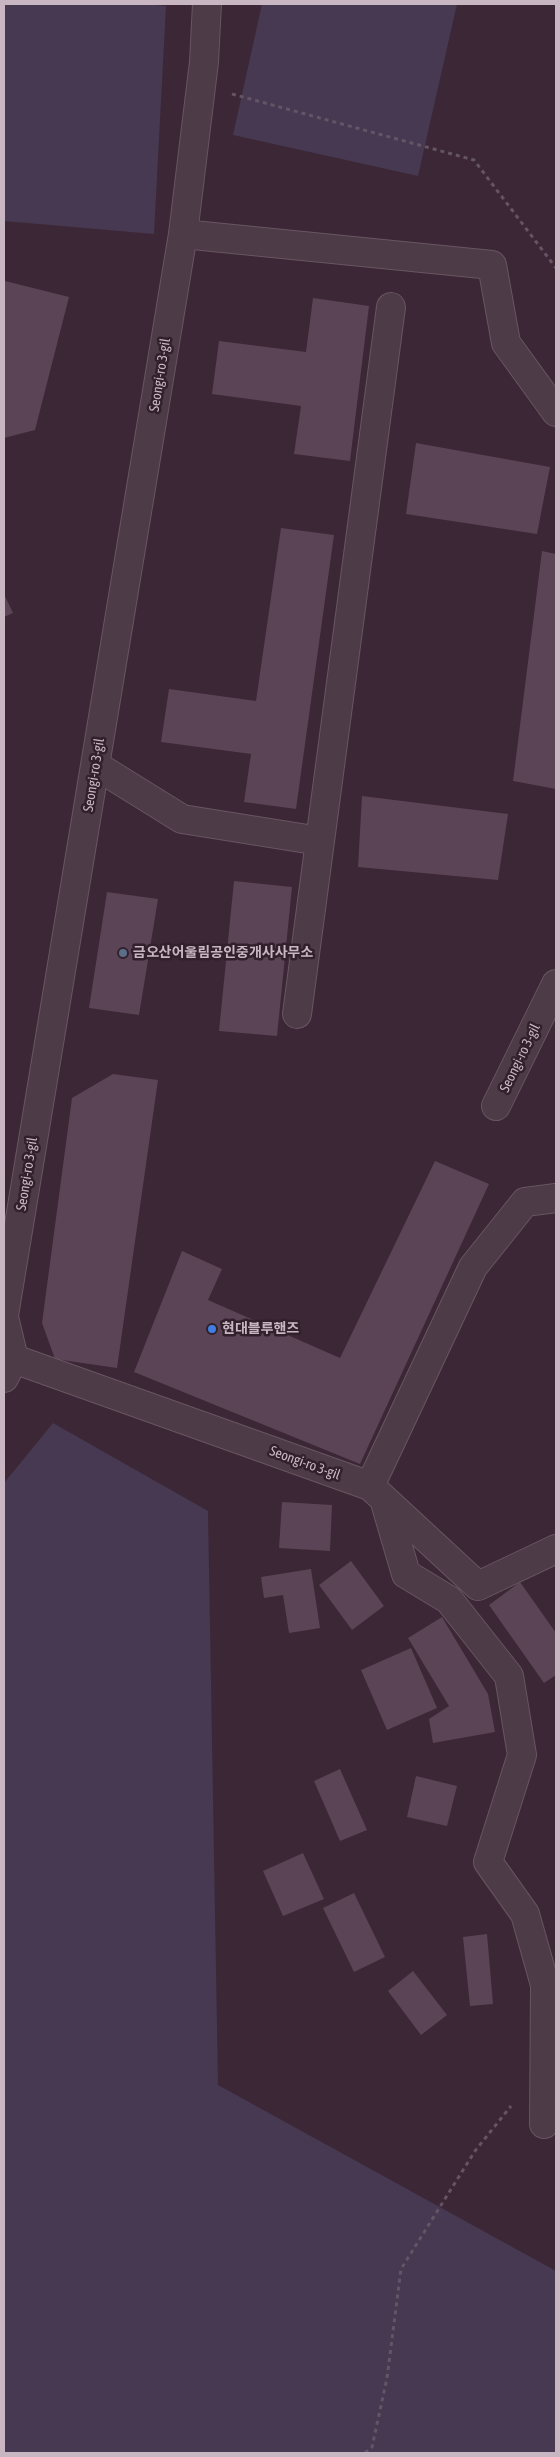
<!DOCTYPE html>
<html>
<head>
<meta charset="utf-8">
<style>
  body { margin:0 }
  #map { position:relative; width:560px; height:2457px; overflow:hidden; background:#3c2736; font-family:"Asap Condensed",sans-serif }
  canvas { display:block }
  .frame { position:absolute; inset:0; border:5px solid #c8b7c2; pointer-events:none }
</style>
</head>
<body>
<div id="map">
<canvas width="560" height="2457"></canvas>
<div class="frame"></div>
</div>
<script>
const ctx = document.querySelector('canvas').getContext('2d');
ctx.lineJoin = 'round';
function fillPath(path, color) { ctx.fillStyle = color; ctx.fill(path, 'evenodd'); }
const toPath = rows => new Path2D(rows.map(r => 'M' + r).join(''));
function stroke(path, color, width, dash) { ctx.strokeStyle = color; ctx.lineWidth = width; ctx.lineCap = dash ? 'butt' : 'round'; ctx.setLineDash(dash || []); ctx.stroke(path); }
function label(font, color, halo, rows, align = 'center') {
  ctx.font = font + ' "Asap Condensed","Noto Sans KR",sans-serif'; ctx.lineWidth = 5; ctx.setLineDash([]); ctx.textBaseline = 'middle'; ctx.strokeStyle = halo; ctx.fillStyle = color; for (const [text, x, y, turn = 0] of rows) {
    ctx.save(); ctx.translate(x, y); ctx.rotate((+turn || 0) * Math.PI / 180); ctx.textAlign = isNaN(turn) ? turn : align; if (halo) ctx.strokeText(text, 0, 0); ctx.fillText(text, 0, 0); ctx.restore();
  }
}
fillPath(toPath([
  [4,4,144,4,166,6,154,234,4,221],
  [262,4,457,4,418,176,233,135],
  [53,1423,208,1511,218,2085,556,2271,556,2453,4,2453,4,1483]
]), '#463951');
fillPath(toPath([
  [5,281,69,297,35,430,4,438],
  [313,298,369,306,350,461,294,454,301,406,212,394,219,341,306,352],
  [416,443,550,467,537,534,406,514],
  [281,528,334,535,296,809,244,802,251,754,161,742,169,689,256,701],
  [542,551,556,554,556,789,513,781],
  [4,594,13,613,4,617],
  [362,796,508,814,498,880,358,867],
  [234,881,292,887,277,1036,219,1031],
  [107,892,158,899,139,1015,89,1008],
  [113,1074,158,1080,117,1368,55,1359,42,1323,72,1098],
  [435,1161,489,1184,360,1464,134,1372,182,1251,222,1269,208,1300,340,1358],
  [282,1502,332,1505,330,1551,279,1548],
  [351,1561,384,1606,352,1630,319,1585],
  [311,1569,320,1628,289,1633,283,1595,264,1598,261,1577],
  [520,1582,556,1633,556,1675,544,1683,489,1605],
  [442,1617,488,1694,495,1732,433,1743,429,1719,449,1706,408,1638],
  [411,1648,437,1708,387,1730,361,1670],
  [340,1769,367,1830,340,1841,314,1781],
  [416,1776,457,1786,447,1826,407,1817],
  [303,1853,324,1899,283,1916,263,1871],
  [354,1893,385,1957,354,1972,323,1908],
  [487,1934,493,2004,470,2006,463,1937],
  [413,1971,447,2015,421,2035,388,1991]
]), '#5b4455');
const street = toPath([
  [183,234,492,265,506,343,556,412],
  [95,765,182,819,320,841],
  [297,1014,391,307],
  [496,1106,556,984],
  [4,1315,183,234,204,62,207,4],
  [4,1317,14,1359,4,1378],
  [14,1359,370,1486,478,1586,556,1549],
  [370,1486,473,1267,525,1202,556,1198],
  [384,1499,406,1574,449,1600,509,1676,522,1755,488,1862,525,1914,545,1985,544,2124]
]);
stroke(street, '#685662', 30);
stroke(toPath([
  [232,94,474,160,556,268],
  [365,2453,372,2447,387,2378,401,2269,475,2151,511,2106]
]), '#645566', 3, [4, 4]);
stroke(street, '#4d3b47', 28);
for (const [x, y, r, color] of [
  [123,953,5,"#5c6f8a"],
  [212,1329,5,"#3f7fe0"]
]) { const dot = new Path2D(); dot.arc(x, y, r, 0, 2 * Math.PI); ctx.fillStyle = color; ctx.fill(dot); stroke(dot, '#32202d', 2); }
label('14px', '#c8b7c2', '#32202d', [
  ["Seongi-ro 3-gil",160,375,-81],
  ["Seongi-ro 3-gil",94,775,-81],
  ["Seongi-ro 3-gil",520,1058,-64],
  ["Seongi-ro 3-gil",27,1174,-81],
  ["Seongi-ro 3-gil",305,1463,20]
]);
label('bold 14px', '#c8b7c2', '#32202d', [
  ["금오산어울림공인중개사사무소",133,953],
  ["현대블루핸즈",222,1329]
], 'left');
</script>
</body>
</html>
